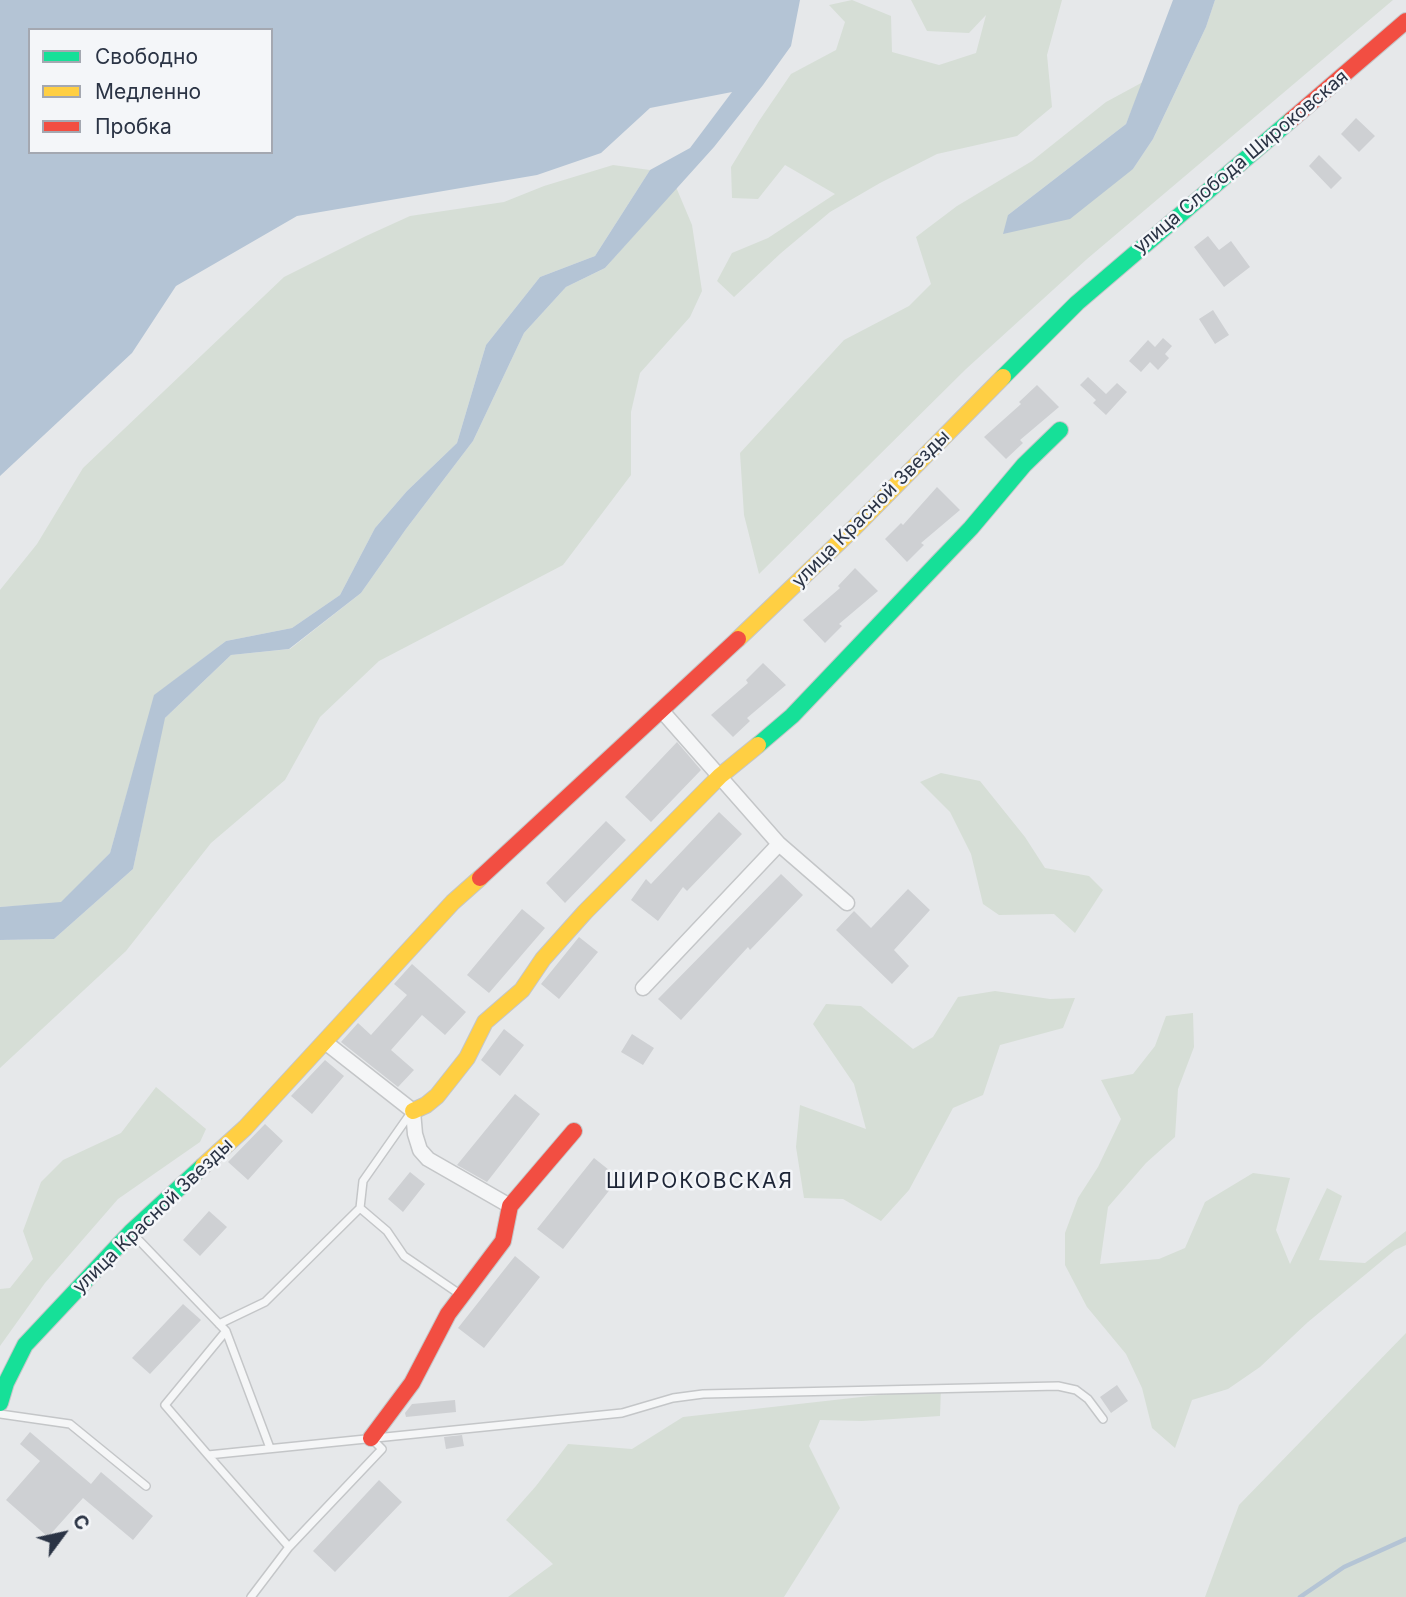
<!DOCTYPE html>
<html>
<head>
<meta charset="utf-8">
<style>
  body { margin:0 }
  #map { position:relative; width:1406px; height:1597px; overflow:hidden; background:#e6e8ea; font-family:Inter,sans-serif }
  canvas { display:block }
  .legend { position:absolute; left:28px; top:28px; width:245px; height:126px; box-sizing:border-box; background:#f4f6f9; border:2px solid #a4a8b1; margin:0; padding:9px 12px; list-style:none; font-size:21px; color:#2b3445 }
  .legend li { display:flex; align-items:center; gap:14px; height:35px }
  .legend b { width:35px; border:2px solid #a4a8b1 }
  .north { position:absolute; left:28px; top:1499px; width:70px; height:70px; -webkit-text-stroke:5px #f4f6f9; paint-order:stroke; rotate:57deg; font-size:19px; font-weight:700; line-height:28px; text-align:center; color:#2b3445 }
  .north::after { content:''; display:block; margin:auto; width:24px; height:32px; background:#2b3445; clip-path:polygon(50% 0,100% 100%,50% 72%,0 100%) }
</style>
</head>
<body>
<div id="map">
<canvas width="1406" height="1597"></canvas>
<ul class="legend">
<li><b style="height:9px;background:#16e098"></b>Свободно</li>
<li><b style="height:9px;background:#ffcf43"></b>Медленно</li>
<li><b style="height:9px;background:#f24e42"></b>Пробка</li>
</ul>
<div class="north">С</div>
</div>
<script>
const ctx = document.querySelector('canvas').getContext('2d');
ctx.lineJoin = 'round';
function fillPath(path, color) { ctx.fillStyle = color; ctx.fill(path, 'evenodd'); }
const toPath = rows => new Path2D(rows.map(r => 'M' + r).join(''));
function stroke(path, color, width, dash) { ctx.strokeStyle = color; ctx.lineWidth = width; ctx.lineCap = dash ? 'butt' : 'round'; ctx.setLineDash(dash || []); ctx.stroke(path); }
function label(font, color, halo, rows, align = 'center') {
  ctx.font = font + ' Inter,sans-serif'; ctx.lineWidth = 5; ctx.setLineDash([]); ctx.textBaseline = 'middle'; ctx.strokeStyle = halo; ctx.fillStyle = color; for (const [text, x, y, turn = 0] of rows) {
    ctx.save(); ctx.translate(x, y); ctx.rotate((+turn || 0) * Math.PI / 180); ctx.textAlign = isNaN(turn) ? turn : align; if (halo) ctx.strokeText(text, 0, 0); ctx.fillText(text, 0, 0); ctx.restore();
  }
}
fillPath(toPath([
  [852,0,891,16,892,52,939,65,976,53,986,15,969,33,927,31,911,0,1062,0,1047,55,1052,107,1017,136,937,154,880,183,830,212,781,253,734,297,717,281,732,253,768,238,835,194,785,165,758,199,732,198,731,167,759,121,791,74,836,50,845,22,829,5],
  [1215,0,1393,0,1087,259,966,369,759,574,744,515,740,453,844,340,909,306,931,284,916,237,957,206,1032,161,1106,102,1143,82,1126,124,1008,215,1133,169,1153,139,1206,27],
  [613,165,650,170,595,256,540,277,486,345,457,443,407,491,375,528,340,595,292,628,226,641,155,695,110,853,61,903,0,907,0,590,37,544,83,468,284,277,366,236,410,216,504,202,544,186],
  [676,187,692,225,702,291,690,317,640,373,631,412,631,475,563,565,379,661,320,717,285,780,211,843,126,951,0,1068,0,940,54,939,133,869,164,719,231,655,290,649,361,593,406,529,473,441,524,333,566,287,605,268],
  [941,773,980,781,1025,837,1045,868,1089,876,1103,890,1075,933,1054,914,999,915,983,904,971,854,950,812,920,782],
  [995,991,1050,999,1075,998,1063,1028,1000,1045,983,1095,953,1108,909,1190,881,1221,843,1199,804,1198,796,1147,800,1105,866,1129,854,1084,813,1024,826,1004,861,1006,913,1049,933,1037,958,997],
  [1193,1013,1194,1047,1178,1089,1175,1137,1146,1163,1108,1207,1100,1264,1159,1259,1185,1248,1205,1202,1253,1173,1290,1178,1276,1230,1290,1264,1327,1188,1342,1196,1319,1260,1365,1263,1406,1231,1406,1245,1395,1250,1308,1322,1260,1367,1228,1389,1192,1400,1175,1448,1152,1428,1142,1388,1126,1354,1087,1307,1065,1265,1065,1233,1078,1198,1098,1167,1121,1119,1101,1080,1133,1074,1155,1046,1166,1016],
  [156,1087,206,1129,200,1142,118,1199,45,1283,0,1346,0,1289,10,1288,33,1259,23,1231,41,1182,63,1160,121,1133],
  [1406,1333,1406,1597,1205,1597,1239,1505],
  [941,1388,940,1416,862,1421,820,1420,809,1446,840,1508,784,1597,508,1597,553,1564,506,1520,536,1486,568,1444,632,1449,683,1417]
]), '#d6ded6');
fillPath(toPath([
  [0,0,800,0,791,46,763,85,714,147,605,268,566,287,524,333,473,441,406,529,361,593,289,649,231,655,165,718,133,869,54,939,0,940,0,907,61,902,110,853,154,695,226,641,292,628,340,595,375,528,407,491,457,443,486,345,540,277,595,256,650,170,690,148,732,92,650,108,601,153,537,175,297,216,176,286,132,353,0,476],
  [30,30,271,30,271,152,30,152],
  [1173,0,1215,0,1206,27,1153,139,1133,169,1070,219,1003,234,1008,215,1126,124]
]), '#b4c4d5');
stroke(toPath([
  [1300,1597,1344,1567,1406,1539]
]), '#b4c4d5', 4.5);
fillPath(toPath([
  [1356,118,1375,136,1359,152,1341,134],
  [1319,155,1342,178,1331,189,1309,166],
  [1208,236,1219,250,1231,241,1250,267,1224,287,1194,247],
  [1213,310,1229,335,1215,344,1199,319],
  [1163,338,1172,346,1165,354,1169,358,1158,370,1150,362,1141,372,1129,361,1148,340,1155,347],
  [1088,377,1106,394,1117,383,1127,392,1106,415,1093,403,1096,400,1080,385],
  [1037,385,1059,407,1020,440,1023,443,1006,459,984,437,1021,404,1019,402],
  [937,487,960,510,921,543,924,545,907,562,885,539,901,523,903,525],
  [855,568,878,591,839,624,842,626,825,643,803,620,840,588,838,586],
  [763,663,786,685,747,718,750,721,733,737,711,715,748,683,746,680],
  [677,742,701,770,651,822,625,797],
  [719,812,742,834,687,891,683,887,658,921,631,900,646,879,651,884],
  [606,821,626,840,565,903,546,883],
  [781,874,803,895,750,950,748,947,681,1020,658,999],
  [908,889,930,910,894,950,909,966,892,984,836,930,854,911,871,928],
  [522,909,545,928,489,993,467,975],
  [579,937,598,952,559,999,541,984],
  [412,964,466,1012,445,1035,422,1015,391,1050,414,1070,398,1087,341,1042,358,1023,371,1035,407,995,394,984],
  [504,1029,524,1045,500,1076,481,1060],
  [632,1034,654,1048,643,1065,621,1052],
  [325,1060,344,1076,312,1114,291,1096],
  [515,1094,540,1114,487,1182,457,1165],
  [265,1124,283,1141,248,1180,228,1162],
  [594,1158,619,1178,563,1249,537,1229],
  [410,1172,425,1184,403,1212,388,1199],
  [209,1211,227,1227,200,1256,183,1240],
  [515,1256,540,1277,484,1348,458,1328],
  [183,1304,201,1320,150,1374,132,1358],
  [1117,1385,1128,1401,1111,1413,1100,1397],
  [455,1400,456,1412,406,1417,405,1413,412,1404],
  [30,1432,91,1484,101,1472,153,1516,133,1540,83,1498,48,1537,6,1500,40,1461,20,1444],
  [462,1435,464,1446,446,1449,444,1437],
  [379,1480,402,1502,335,1572,313,1551]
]), '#ced0d3');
const lane = toPath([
  [410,1114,363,1181,360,1208,387,1231,404,1256,461,1295],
  [132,1233,226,1331,165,1405,208,1455,622,1413,673,1398,703,1394,1058,1386,1076,1390,1088,1399,1103,1419],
  [219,1324,265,1302,360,1208],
  [226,1331,270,1448],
  [0,1414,70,1424,146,1486],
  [208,1455,289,1547,251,1597],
  [289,1547,382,1449,372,1439]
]);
const street = toPath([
  [662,711,779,844,847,903],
  [643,988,779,844],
  [325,1042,413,1111,415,1134,420,1150,428,1159,510,1206]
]);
const fast = toPath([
  [1003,377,1077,303,1291,120],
  [758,745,792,716,971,528,1024,465,1060,430],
  [0,1403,6,1383,25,1345,131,1232,203,1166]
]);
const slow = toPath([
  [738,639,853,529,1003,377],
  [413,1111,426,1105,437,1096,467,1058,485,1022,522,990,543,959,585,912,720,776,758,745],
  [203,1166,245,1128,453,902,480,878]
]);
const jam = toPath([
  [1291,120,1406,21],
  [480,878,738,639],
  [371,1438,412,1383,448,1314,503,1241,510,1206,574,1131]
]);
stroke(lane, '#c4c6c8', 10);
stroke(street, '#c4c6c8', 17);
stroke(fast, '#c4c6c8', 18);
stroke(slow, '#c4c6c8', 18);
stroke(jam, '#c4c6c8', 18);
stroke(lane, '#f5f6f7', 7);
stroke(street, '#f5f6f7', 14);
stroke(fast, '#16e098', 16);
stroke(slow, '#ffcf43', 16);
stroke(jam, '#f24e42', 16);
label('19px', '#2b3445', '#f4f6f9', [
  ["улица Слобода Широковская",1241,162,-40],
  ["улица Красной Звезды",871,509,-45],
  ["улица Красной Звезды",153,1216,-44]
]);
ctx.letterSpacing = '2px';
label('21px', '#1d2536', '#f4f6f9', [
  ["ШИРОКОВСКАЯ",700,1182]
]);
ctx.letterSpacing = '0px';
</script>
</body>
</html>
